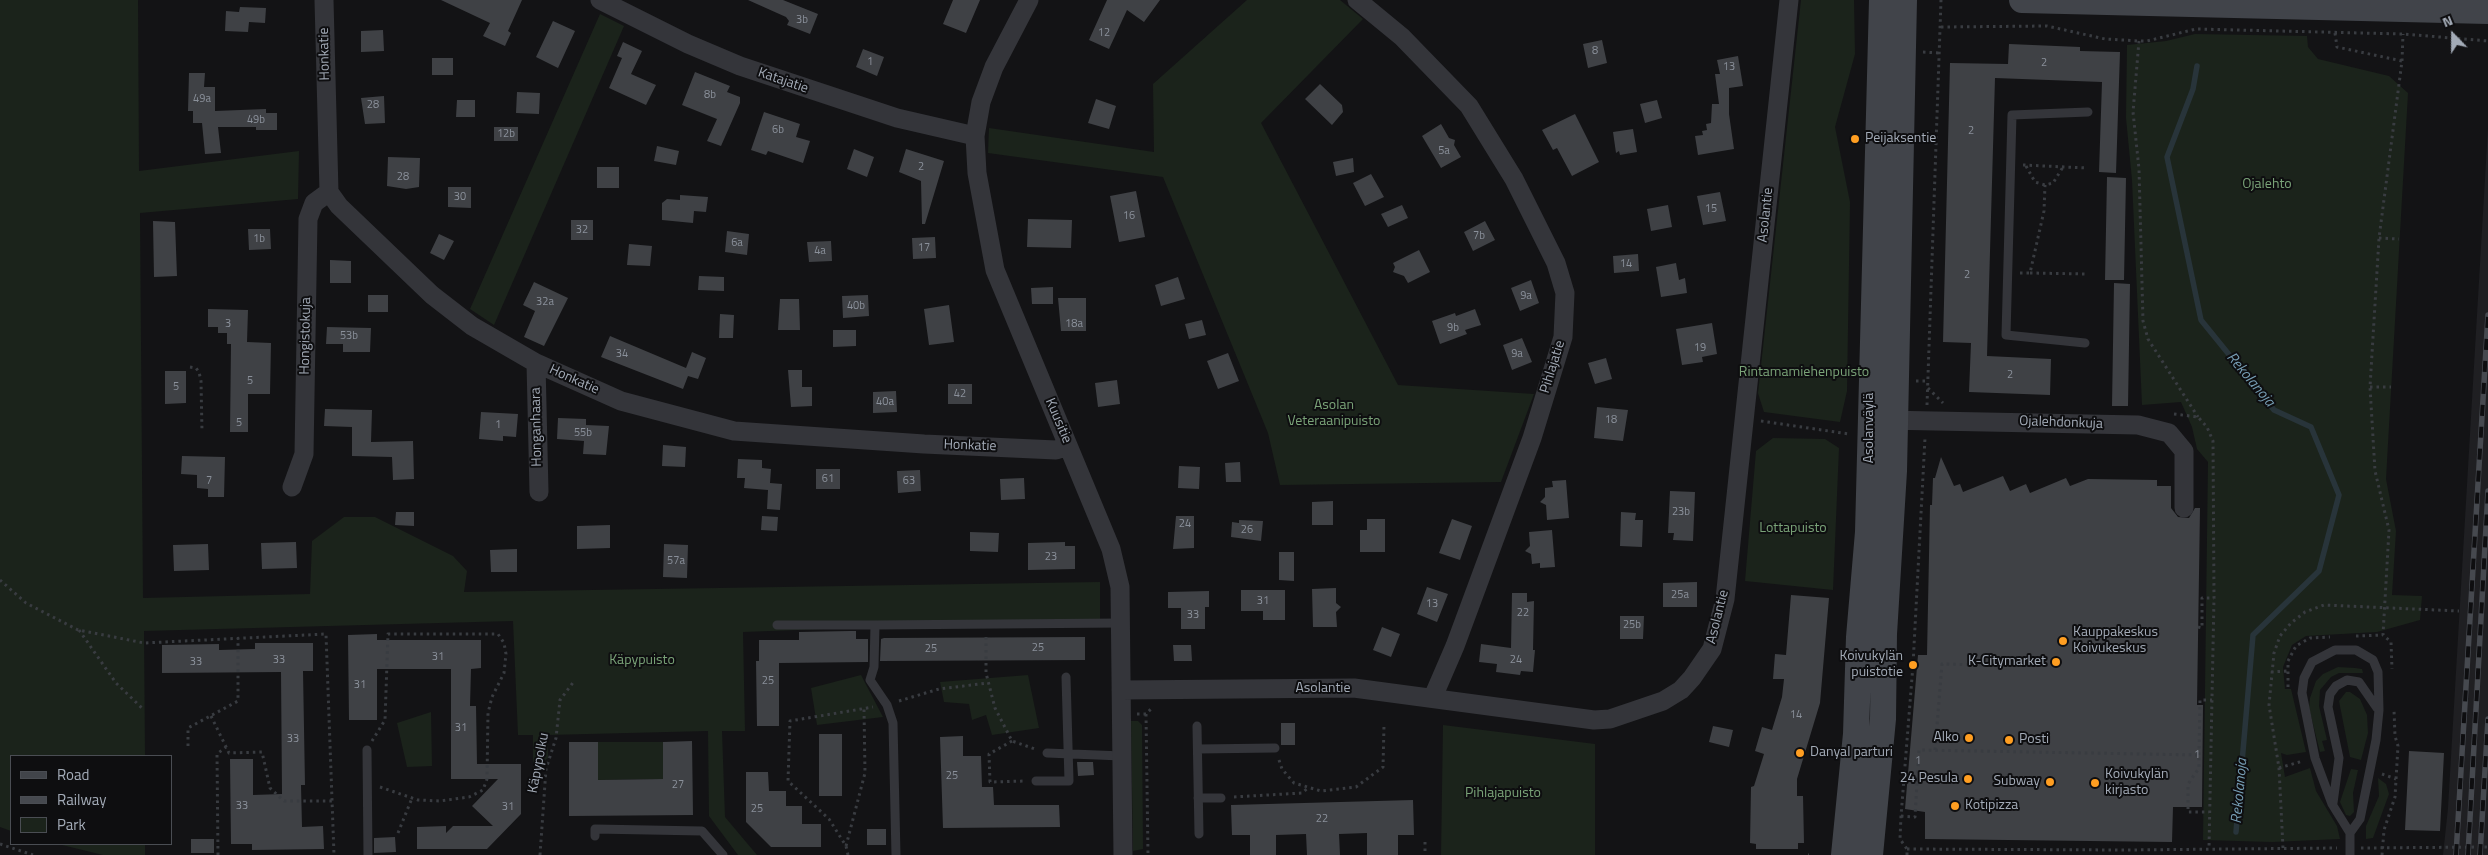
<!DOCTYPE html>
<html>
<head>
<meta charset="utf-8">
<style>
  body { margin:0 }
  #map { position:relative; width:2488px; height:855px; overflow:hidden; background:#131315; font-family:"Titillium Web",sans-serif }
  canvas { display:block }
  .legend { position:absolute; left:10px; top:755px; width:162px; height:90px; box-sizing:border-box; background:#0e0e10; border:1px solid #4a4d53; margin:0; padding:6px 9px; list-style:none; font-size:15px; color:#a3abb7 }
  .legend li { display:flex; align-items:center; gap:10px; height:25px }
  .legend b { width:25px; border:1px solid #4a4d53 }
  .north { position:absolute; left:2428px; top:10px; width:50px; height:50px; -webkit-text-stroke:4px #0e0e10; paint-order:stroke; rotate:338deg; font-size:14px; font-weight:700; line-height:20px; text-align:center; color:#a3abb7 }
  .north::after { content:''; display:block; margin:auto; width:18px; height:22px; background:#a3abb7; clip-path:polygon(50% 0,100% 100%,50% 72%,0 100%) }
</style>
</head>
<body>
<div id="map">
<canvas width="2488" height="855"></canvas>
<ul class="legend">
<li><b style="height:6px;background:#41444a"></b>Road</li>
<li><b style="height:6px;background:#46494f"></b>Railway</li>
<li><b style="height:14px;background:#1b231b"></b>Park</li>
</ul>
<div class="north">N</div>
</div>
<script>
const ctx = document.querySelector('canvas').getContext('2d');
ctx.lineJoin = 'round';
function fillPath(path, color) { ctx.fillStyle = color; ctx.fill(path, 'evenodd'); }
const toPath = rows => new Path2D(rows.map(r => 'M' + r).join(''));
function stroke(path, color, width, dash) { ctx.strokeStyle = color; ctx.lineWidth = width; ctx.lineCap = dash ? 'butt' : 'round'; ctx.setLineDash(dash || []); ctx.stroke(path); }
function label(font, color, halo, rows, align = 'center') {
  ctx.font = font + ' "Titillium Web",sans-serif'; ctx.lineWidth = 4; ctx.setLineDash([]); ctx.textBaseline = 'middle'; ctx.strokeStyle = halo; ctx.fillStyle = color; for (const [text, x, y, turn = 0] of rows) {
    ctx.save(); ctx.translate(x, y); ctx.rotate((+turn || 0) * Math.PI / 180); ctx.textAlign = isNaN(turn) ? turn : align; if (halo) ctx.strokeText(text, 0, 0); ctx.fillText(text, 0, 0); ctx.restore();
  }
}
fillPath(toPath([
  [2488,128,2488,855,2443,855,2448,808]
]), '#1f1f22');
fillPath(toPath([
  [0,0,138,0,139,171,299,151,298,199,140,213,143,598,310,594,312,541,344,517,375,517,453,556,467,571,464,592,1100,582,1100,619,743,632,745,731,722,731,725,817,757,855,738,855,709,816,708,731,548,735,548,758,533,770,533,735,518,735,513,621,144,631,145,756,11,756,11,831,0,827],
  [1247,0,1340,0,1363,19,1261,123,1398,385,1534,394,1501,482,1280,485,1268,433,1163,177,988,153,989,128,1154,152,1153,84],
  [1801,0,1854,0,1855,54,1835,127,1850,202,1847,391,1840,422,1764,412,1758,393],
  [600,14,624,26,494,325,470,309],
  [2195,34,2307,36,2308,47,2318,59,2389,76,2408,93,2386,479,2396,531,2392,595,2422,596,2420,620,2377,632,2306,636,2292,645,2283,667,2285,689,2291,689,2306,752,2287,755,2281,753,2285,777,2310,768,2316,791,2337,826,2340,839,2272,842,2203,840,2208,462,2197,449,2192,427,2181,402,2142,405,2132,180,2126,118,2127,45,2166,41],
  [1773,438,1825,439,1839,448,1833,590,1745,581,1756,451],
  [2338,667,2355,668,2362,669,2363,673,2339,673,2331,677,2320,690,2319,706,2327,740,2322,741,2325,751,2320,752,2309,708,2310,698,2316,681,2323,674],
  [861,675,883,717,817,725,811,688],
  [1028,675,1039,728,992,735,986,715,972,720,969,704,944,702,940,682],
  [2346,692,2350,692,2360,699,2367,715,2368,733,2361,760,2350,757,2339,701],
  [431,712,432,766,407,767,397,723],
  [1131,721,1138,721,1142,725,1143,849,1133,851],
  [1443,725,1595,744,1595,855,1441,855],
  [598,742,663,742,663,779,598,780],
  [2351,769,2358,770,2353,793,2354,812,2350,816,2346,815,2340,802],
  [2378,778,2386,784,2389,794,2373,838,2366,839,2366,826,2379,796],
  [58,844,145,844,145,855,103,855]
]), '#1b231b');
stroke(toPath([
  [2197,66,2193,89,2167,157,2201,320,2274,410,2311,427,2339,495,2319,571,2253,635,2236,832]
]), '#28343a', 5.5);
fillPath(toPath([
  [441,0,522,0,508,31,511,33,505,46,483,36,490,23],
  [748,0,783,0,818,14,810,34,787,25,789,21,786,17],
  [953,0,980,0,966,33,943,24],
  [1107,0,1160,0,1144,22,1127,10,1109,49,1089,40],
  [240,7,266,8,265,23,249,22,248,32,225,31,226,11,239,12],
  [553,21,575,31,558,68,536,57],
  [383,30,384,51,361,52,361,31],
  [1602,40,1607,63,1588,68,1583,44],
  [623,42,642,51,631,74,656,85,646,105,609,88,622,58,617,56],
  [2009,44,2080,47,2080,51,2120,52,2116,173,2099,172,2102,82,1995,78,1987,356,2051,359,2050,395,1969,392,1971,343,1943,342,1950,63,2008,64],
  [863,49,884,57,877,76,856,67],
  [1738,56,1743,86,1729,88,1729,114,1734,149,1698,155,1695,136,1703,135,1702,131,1707,130,1706,124,1711,123,1712,104,1719,104,1715,74,1720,74,1717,60],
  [432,58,453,58,453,75,432,75],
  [695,72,730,86,727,92,740,97,740,103,721,146,707,141,717,119,682,105],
  [189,73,205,73,204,87,215,87,215,111,266,109,266,113,277,113,277,130,256,130,256,127,218,127,221,153,205,154,202,123,193,123,193,111,188,111],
  [1320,84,1342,105,1343,112,1332,125,1305,99],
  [517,92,540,93,539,114,516,113],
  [384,96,385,123,365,124,361,98],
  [1096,99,1116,106,1109,129,1088,123],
  [457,100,475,100,475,117,456,117],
  [1657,100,1662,118,1645,123,1640,104],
  [764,112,800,124,796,137,810,141,803,163,768,151,766,155,751,150],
  [1575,114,1599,162,1572,176,1557,148,1553,150,1542,130],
  [1441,124,1449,138,1455,140,1454,145,1461,157,1441,168,1422,136],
  [494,127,518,127,518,141,494,141],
  [1633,129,1637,152,1620,155,1619,151,1616,153,1613,132],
  [657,146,679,151,676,165,654,161],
  [854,149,874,157,867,177,847,169],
  [906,149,944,161,925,224,922,224,921,181,899,172],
  [388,157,420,158,419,187,406,189,387,186],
  [1353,158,1354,172,1336,176,1333,162],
  [597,167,619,167,619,188,597,188],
  [1371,174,1384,197,1365,206,1353,183],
  [2107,177,2126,178,2124,280,2105,280],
  [448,187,471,187,471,208,448,207],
  [1136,191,1145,237,1119,242,1110,196],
  [1720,192,1726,221,1703,225,1697,196],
  [680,195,708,197,706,212,694,211,693,223,662,220,662,203,667,199,680,200],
  [1402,205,1408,218,1388,227,1381,214],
  [1668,205,1672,227,1651,231,1647,209],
  [1028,219,1072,220,1071,248,1027,247],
  [571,220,593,220,593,240,571,240],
  [153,221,175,222,177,276,154,277],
  [1485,221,1495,240,1473,251,1464,232],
  [248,229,270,229,271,249,249,250],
  [727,231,749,234,747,255,725,252],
  [439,234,454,241,444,260,430,253],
  [935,237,936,258,913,259,912,238],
  [831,241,832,261,809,262,807,242],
  [629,244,652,246,650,266,627,265],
  [1419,250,1430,272,1408,283,1404,276,1393,272,1395,267,1393,263],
  [1638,254,1639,271,1614,273,1613,256],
  [330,260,351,261,351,283,330,283],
  [1676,263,1679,280,1685,278,1687,293,1661,297,1656,267],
  [699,276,724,277,724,291,698,290],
  [1178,277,1185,299,1161,306,1155,285],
  [1531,280,1539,303,1520,311,1511,288],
  [534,282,568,298,544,346,524,337,535,311,523,305],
  [2114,283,2130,284,2128,406,2112,406],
  [1053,287,1053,304,1032,304,1031,288],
  [368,295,388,295,388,312,368,312],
  [868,295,869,316,843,318,842,296],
  [1058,298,1086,298,1086,331,1061,331],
  [780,299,799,299,800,330,778,330],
  [949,305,954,342,929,345,924,309],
  [208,309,248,310,247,342,271,343,270,394,248,394,248,432,230,432,231,344,227,344,227,333,218,333,218,327,208,327],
  [1475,309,1481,325,1465,330,1467,334,1440,344,1432,321,1455,313,1456,316],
  [720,314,734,315,733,338,719,338],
  [1202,320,1206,335,1189,339,1185,324],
  [1712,323,1717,354,1702,357,1703,362,1682,365,1676,329],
  [327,327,371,328,370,352,343,352,343,344,326,344],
  [833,330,856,330,856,346,833,347],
  [610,336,686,368,692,352,706,358,698,379,688,376,683,389,601,357],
  [1522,338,1532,362,1512,370,1503,345],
  [1228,353,1239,381,1218,389,1207,361],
  [1606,358,1612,379,1595,384,1588,363],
  [788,370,802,370,802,387,812,387,812,406,791,407],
  [165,371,186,371,186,403,165,404],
  [1117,380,1120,404,1098,407,1095,383],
  [948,384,972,384,972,404,948,404],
  [896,391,897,412,873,413,873,392],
  [1597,407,1628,410,1623,441,1594,438],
  [325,409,372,410,371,442,413,441,414,479,393,480,392,457,352,456,352,427,324,426],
  [481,412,518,414,516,437,503,436,503,441,479,439],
  [558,418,586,419,586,425,609,426,606,455,583,454,584,441,557,439],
  [663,445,686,447,685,467,662,466],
  [182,456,225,457,224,497,208,497,208,489,197,488,197,475,181,474],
  [1941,457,1954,486,1960,484,1963,492,2003,476,2010,491,2026,484,2030,493,2066,478,2070,486,2088,479,2157,480,2157,486,2171,486,2171,508,2178,517,2189,518,2195,508,2200,508,2197,705,2203,705,2202,807,2173,807,2172,842,1925,839,1925,812,1905,809,1918,655,1927,655,1930,505,1932,505,1933,478,1935,478],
  [738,459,762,460,762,468,771,469,770,483,782,484,780,510,767,509,768,490,744,488,745,478,737,478],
  [1240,462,1241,482,1226,482,1225,463],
  [1179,466,1200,467,1199,489,1178,488],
  [816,469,840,469,840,489,816,489],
  [920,470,921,491,898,493,897,471],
  [1024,478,1025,499,1001,500,1000,479],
  [1566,480,1569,518,1547,520,1546,505,1540,502,1545,497,1545,488,1553,487,1552,481],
  [1670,491,1695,492,1693,541,1673,540,1674,533,1668,533],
  [1333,501,1333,525,1312,525,1312,502],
  [396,512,414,512,414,526,395,525],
  [1621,512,1636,513,1635,520,1643,520,1642,547,1620,546],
  [762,516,778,517,777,531,761,530],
  [1176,516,1194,516,1194,548,1173,549],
  [1367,519,1385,519,1385,552,1360,552,1360,530,1367,530],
  [1452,519,1472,526,1460,560,1439,553],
  [1239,520,1263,521,1261,541,1231,537,1232,522,1239,523],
  [610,525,610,548,577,549,577,526],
  [1552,530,1555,567,1540,568,1540,563,1532,564,1531,554,1525,551,1530,546,1529,532],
  [970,532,999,533,998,552,970,551],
  [296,542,297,568,262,569,261,543],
  [1065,542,1065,546,1075,546,1075,569,1028,570,1028,543],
  [208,544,209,570,174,571,173,545],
  [664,544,688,545,687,578,663,577],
  [517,549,517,572,491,572,490,550],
  [1279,552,1294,552,1294,581,1279,580],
  [1697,582,1697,607,1663,607,1663,583],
  [1427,587,1448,594,1437,622,1417,614],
  [1336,588,1336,603,1341,607,1336,612,1337,627,1313,627,1312,589],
  [1241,590,1285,590,1285,620,1263,620,1263,611,1241,611],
  [1209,591,1209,607,1205,607,1205,629,1181,629,1181,608,1168,608,1168,592],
  [1512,593,1527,593,1527,602,1534,601,1533,650,1535,650,1533,672,1521,671,1520,675,1496,672,1497,664,1479,662,1481,644,1511,648],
  [1791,595,1829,598,1820,703,1797,779,1797,796,1803,796,1804,843,1798,843,1798,849,1756,849,1756,844,1750,843,1751,787,1754,786,1764,754,1755,751,1762,727,1772,730,1782,697,1784,679,1773,679,1775,654,1786,655],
  [1620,616,1644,616,1643,639,1620,639],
  [1382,627,1400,634,1391,657,1373,650],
  [850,631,856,631,856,639,868,639,868,662,779,663,779,726,757,726,756,661,759,661,759,640,799,640,799,632],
  [377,634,377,640,481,640,481,668,471,669,470,706,476,706,477,764,521,764,521,814,487,849,417,849,417,827,446,826,446,833,453,826,493,826,472,806,498,779,451,779,451,669,377,669,377,720,349,720,348,635],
  [1085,637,1085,660,880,661,881,639,884,638],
  [255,643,313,643,313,671,303,671,305,785,301,785,302,827,323,826,324,849,252,850,252,844,231,844,230,759,253,759,253,795,282,794,281,672,162,673,162,645,219,644,219,650,255,649],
  [1173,645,1191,645,1192,661,1174,661],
  [1281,723,1295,723,1295,745,1281,745],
  [1713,726,1733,730,1729,747,1709,742],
  [819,734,842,734,842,796,819,796],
  [963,736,963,756,981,756,982,787,993,787,994,805,1059,805,1060,827,943,828,940,737],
  [692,741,693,815,569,816,569,742,598,742,598,780,663,779,663,742],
  [2409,751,2444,753,2440,831,2405,830],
  [1077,762,1093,762,1094,775,1078,776],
  [746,772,768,772,769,791,786,791,786,806,802,806,802,824,821,824,821,847,771,847,746,822],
  [1413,800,1414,835,1398,835,1398,855,1367,855,1367,833,1339,834,1340,855,1307,855,1306,834,1276,835,1276,855,1250,855,1250,835,1232,835,1231,805],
  [867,829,886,829,886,845,867,845],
  [395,837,396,852,374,853,374,838],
  [191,839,214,839,214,853,191,853]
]), '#3f4145');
stroke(toPath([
  [1941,27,2047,26,2105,39,2139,41,2147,41,2196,29,2403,34,2488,41],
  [2335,33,2337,47,2402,61,2379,238,2370,387,2375,471,2389,530,2383,635,2391,642,2392,669],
  [2139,41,2133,112,2139,169,2143,321,2148,339,2198,417],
  [1923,52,1940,53],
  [2402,61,2403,34],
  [2023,165,2087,168],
  [2026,166,2035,182,2045,185,2053,183,2063,167],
  [2379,238,2399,239],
  [2020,273,2030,273,2044,211,2045,185],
  [2030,273,2086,274],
  [190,367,196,368,199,372,201,381,202,432],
  [1916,381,1927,381],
  [2370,387,2391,387],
  [1928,388,1943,403],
  [1927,405,1941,0],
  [2174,414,2198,417,2207,427,2213,441,2214,598,2209,848],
  [1761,421,1849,434],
  [0,580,26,603,78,630,144,643,326,634,334,855],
  [2198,627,2202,628,2202,598,2214,598],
  [79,630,116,683,144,710],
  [2356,636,2383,635],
  [986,637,986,673,995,708,1012,741,1035,749],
  [2271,672,2287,671],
  [2288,687,2288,661,2296,646,2310,638,2330,637],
  [899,701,939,689,988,683],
  [1137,714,1146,714,1153,707],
  [1146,714,1148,855],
  [211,716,229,753,262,752,270,788,284,801,332,801],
  [372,741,385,720,388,634,498,634,504,643,506,654,504,673,492,697,488,713,487,779,483,790,469,797,440,801,418,800,380,787],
  [1012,741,989,754,990,782,1025,781],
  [188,746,188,728,238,701,238,638],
  [1935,750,1942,664,1982,665],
  [2199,755,2200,700,2212,700],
  [1279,760,1282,769,1294,783,1321,791,1356,787,1383,767,1384,725],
  [2279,768,2303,761],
  [2382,774,2396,779],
  [1234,797,1302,793,1309,787],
  [1901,816,1915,817,1919,750,2199,755,2199,768,2188,784,2188,812,2209,812],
  [398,833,412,798],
  [1425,842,1425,855],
  [0,844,33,855],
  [846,846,865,773,864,709],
  [2283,848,2279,768,2269,705,2274,653,2280,636,2291,623,2305,612,2324,605,2459,611],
  [2361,848,2488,847],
  [1907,849,2125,850,2337,848],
  [218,855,217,754,226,747],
  [540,855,546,769,556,738,560,700,575,680],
  [848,855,846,846,829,819,788,781,790,721,873,707],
  [1808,855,1809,855],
  [1907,855,1907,849,1900,839,1901,816,1913,665,1925,438],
  [2382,855,2384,830,2395,797,2398,746,2395,736,2394,710]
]), '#393c41', 3, [2.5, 4]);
stroke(toPath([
  [2085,343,2006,335,2012,115,2088,112],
  [777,625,875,625,874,667,870,680,887,705,893,723,896,855],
  [875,625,1121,623],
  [1197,726,1199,834],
  [1198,749,1275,748],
  [367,750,368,855],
  [1047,753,1122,756],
  [1036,781,1069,781,1066,677],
  [1198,798,1221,798],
  [2333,803,2339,758,2328,707,2330,694,2336,686,2347,680,2359,682,2377,708],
  [2350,833,2360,819,2376,740,2379,710,2378,672,2373,660,2356,650,2335,650,2312,662,2304,678,2302,693,2315,758,2332,804,2350,833,2350,855],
  [595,836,595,829,702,831,723,855]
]), '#34353a', 9);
stroke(toPath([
  [324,0,329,192,339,206,432,295,472,326,536,363,621,401,734,431,924,444,1056,450,1068,446],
  [600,0,688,44,740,66,897,118,975,136],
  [1029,0,994,67,981,102,975,136,977,173,995,270,1111,549,1120,587,1123,855],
  [1357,0,1402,37,1469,106,1514,179,1556,263,1565,293,1563,337,1532,438,1455,646,1433,697],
  [536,363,539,492],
  [1884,420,2138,425,2169,433,2184,451,2184,508],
  [292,487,304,454,308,219,314,203,329,192],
  [1121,690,1354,688,1594,720,1610,719,1663,701,1681,690,1692,678,1712,649,1725,599,1789,0]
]), '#34353a', 19);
stroke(toPath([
  [2022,0,2488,11],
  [1844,855,1856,734,1859,637,1868,532,1882,0],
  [1870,855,1883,719,1884,634,1894,471,1904,0]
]), '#41444a', 26);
const rail = toPath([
  [2456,855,2488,315],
  [2468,855,2488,491],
  [2480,855,2488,719]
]);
stroke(rail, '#46494f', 5.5);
stroke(rail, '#0e0e10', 4, [11]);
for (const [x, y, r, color] of [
  [1855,139,5,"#ff9e21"],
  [2063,641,5,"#ff9e21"],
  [2056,662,5,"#ff9e21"],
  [1913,665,5,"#ff9e21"],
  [1969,738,5,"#ff9e21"],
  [2009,740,5,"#ff9e21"],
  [1800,753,5,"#ff9e21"],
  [1968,779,5,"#ff9e21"],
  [2050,782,5,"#ff9e21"],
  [2095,783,5,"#ff9e21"],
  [1955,806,5,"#ff9e21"]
]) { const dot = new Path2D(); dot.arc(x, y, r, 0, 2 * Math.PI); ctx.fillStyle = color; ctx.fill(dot); stroke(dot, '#0e0e10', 2); }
label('11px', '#8a909a', null, [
  ["3b",802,20],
  ["12",1104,33],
  ["8",1595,51],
  ["1",870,62],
  ["2",2044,63],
  ["13",1729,67],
  ["8b",710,95],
  ["49a",202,99],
  ["28",373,105],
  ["49b",256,120],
  ["6b",778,130],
  ["2",1971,131],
  ["12b",506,134],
  ["5a",1444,151],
  ["2",921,167],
  ["28",403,177],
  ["30",460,197],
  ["15",1711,209],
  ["16",1129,216],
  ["32",582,230],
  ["7b",1479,236],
  ["1b",259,239],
  ["6a",737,243],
  ["17",924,248],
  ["4a",820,251],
  ["14",1626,264],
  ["2",1967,275],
  ["9a",1526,296],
  ["32a",545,302],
  ["40b",856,306],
  ["3",228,324],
  ["18a",1074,324],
  ["9b",1453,328],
  ["53b",349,336],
  ["19",1700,348],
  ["34",622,354],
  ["9a",1517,354],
  ["2",2010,375],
  ["5",250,381],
  ["5",176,387],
  ["42",960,394],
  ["40a",885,402],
  ["18",1611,420],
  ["5",239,423],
  ["1",498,425],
  ["55b",583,433],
  ["61",828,479],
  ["7",209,481],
  ["63",909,481],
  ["23b",1681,512],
  ["24",1185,524],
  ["26",1247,530],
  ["23",1051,557],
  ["57a",676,561],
  ["25a",1680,595],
  ["31",1263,601],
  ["13",1432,604],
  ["22",1523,613],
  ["33",1193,615],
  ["25b",1632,625],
  ["25",1038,648],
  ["25",931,649],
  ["31",438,657],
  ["33",279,660],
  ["24",1516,660],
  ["33",196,662],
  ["25",768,681],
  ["31",360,685],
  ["14",1796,715],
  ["31",461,728],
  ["33",293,739],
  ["1",2197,755],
  ["1",1918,761],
  ["25",952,776],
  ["27",678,785],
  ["33",242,806],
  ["31",508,807],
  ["25",757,809],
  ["22",1322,819]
]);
label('14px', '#a3abb7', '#0e0e10', [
  ["Honkatie",325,54,-91],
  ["Katajatie",783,81,19],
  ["Asolantie",1766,215,-84],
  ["Hongistokuja",306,336,-89],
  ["Pihlajatie",1553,367,-73],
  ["Honkatie",574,380,24],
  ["Kuusitie",1058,421,67],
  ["Ojalehdonkuja",2061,423,2],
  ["Honganhaara",537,427,-91],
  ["Asolanväylä",1870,428,-90],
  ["Honkatie",970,446,2],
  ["Asolantie",1718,617,-76],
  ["Asolantie",1323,689],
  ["Käpypolku",539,763,-79]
]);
label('14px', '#a3abb7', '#0e0e10', [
  ["Peijaksentie",1865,139],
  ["Kauppakeskus",2073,633],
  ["Koivukeskus",2073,649],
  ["Koivukylän",1903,657,"right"],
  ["puistotie",1903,673,"right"],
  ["K-Citymarket",2046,662,"right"],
  ["Alko",1959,738,"right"],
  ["Posti",2019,740],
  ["Danyal parturi",1810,753],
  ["Koivukylän",2105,775],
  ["kirjasto",2105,791],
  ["24 Pesula",1958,779,"right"],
  ["Subway",2040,782,"right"],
  ["Kotipizza",1965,806]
], 'left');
label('14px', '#7aa378', '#0e0e10', [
  ["Ojalehto",2267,185],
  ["Rintamamiehenpuisto",1804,373],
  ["Asolan",1334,406],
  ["Veteraanipuisto",1334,422],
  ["Lottapuisto",1793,529],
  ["Käpypuisto",642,661],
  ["Pihlajapuisto",1503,794]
]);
label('italic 15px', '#779eb5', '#0e0e10', [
  ["Rekolanoja",2250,380,50],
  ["Rekolanoja",2240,791,-85]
]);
</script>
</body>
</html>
